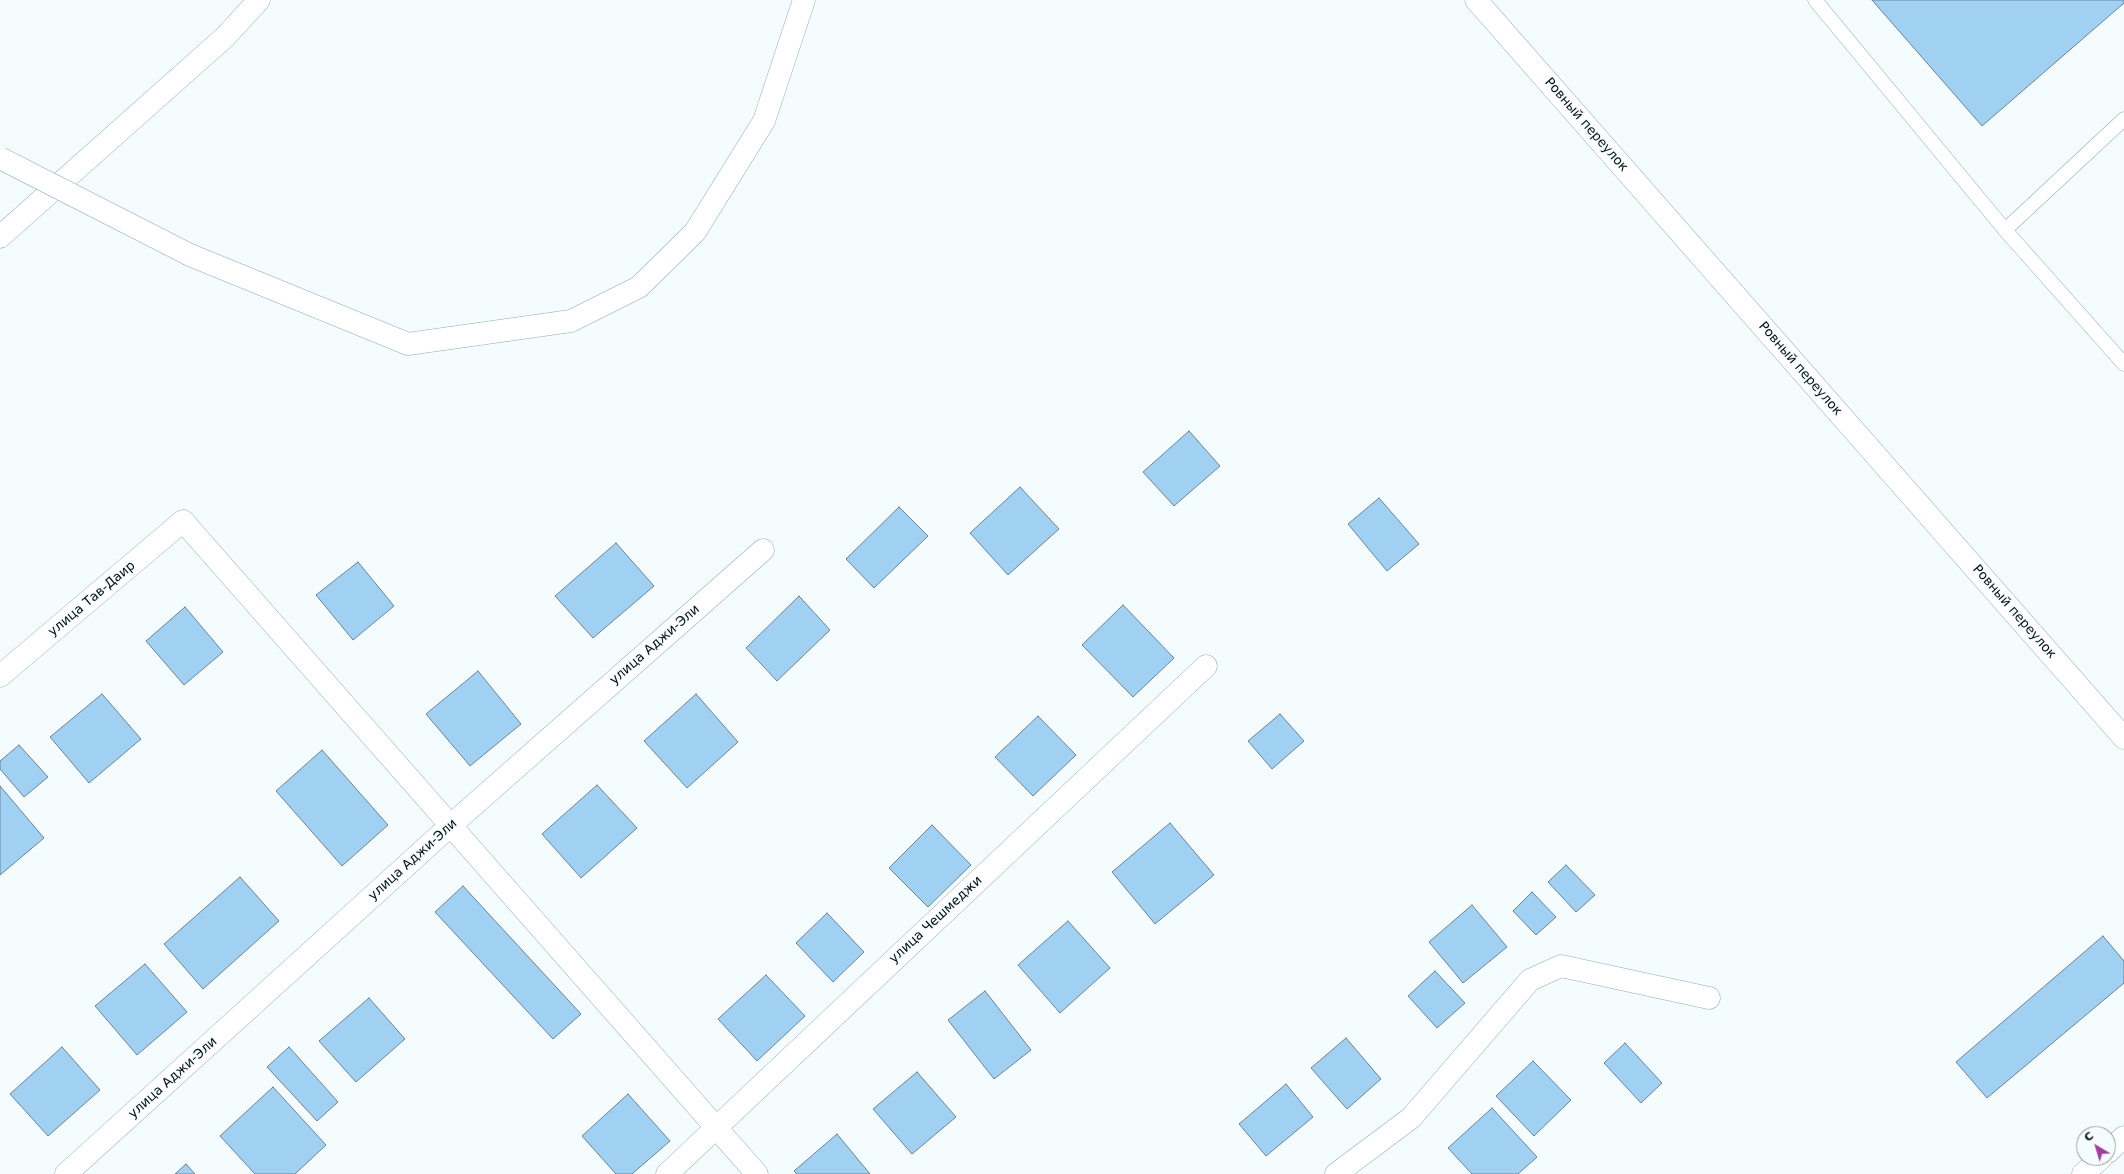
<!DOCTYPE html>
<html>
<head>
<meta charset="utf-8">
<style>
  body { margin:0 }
  #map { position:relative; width:2124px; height:1174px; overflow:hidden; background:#f5fcfe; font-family:"DejaVu Sans",sans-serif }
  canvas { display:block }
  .north { position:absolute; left:2076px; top:1126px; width:40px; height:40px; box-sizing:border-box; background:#f5fcfe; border:1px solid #949d9f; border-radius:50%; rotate:322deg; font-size:11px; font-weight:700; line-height:16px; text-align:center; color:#030e11 }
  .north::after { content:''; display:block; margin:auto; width:14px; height:18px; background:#a23da2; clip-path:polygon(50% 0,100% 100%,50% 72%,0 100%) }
</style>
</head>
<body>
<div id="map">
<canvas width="2124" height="1174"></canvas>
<div class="north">С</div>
</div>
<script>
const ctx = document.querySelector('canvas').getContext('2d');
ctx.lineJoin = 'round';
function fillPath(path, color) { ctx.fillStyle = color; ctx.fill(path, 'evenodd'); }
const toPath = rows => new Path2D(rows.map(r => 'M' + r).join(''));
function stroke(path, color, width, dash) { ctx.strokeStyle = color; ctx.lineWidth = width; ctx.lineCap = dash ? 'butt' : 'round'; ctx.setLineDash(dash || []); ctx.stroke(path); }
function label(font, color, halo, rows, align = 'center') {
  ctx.font = font + ' "DejaVu Sans",sans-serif'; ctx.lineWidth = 3; ctx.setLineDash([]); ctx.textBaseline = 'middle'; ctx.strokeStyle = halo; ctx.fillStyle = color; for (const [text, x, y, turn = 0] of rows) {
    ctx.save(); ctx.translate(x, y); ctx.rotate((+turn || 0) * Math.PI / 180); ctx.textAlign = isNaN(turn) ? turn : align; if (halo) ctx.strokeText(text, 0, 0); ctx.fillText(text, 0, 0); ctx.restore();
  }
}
const building = toPath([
  [1872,0,2124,0,2124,3,1982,126,1872,0],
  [1189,431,1220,466,1174,506,1143,472,1189,431],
  [1020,487,1059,529,1008,575,970,533,1020,487],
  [1379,498,1419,544,1387,571,1348,524,1379,498],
  [899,507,928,536,874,588,846,559,899,507],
  [616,543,654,586,593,638,555,596,616,543],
  [358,562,394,606,353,640,316,595,358,562],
  [799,596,830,630,777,681,746,648,799,596],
  [1123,605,1174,658,1133,697,1082,645,1123,605],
  [185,607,223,652,184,685,146,641,185,607],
  [478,671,521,724,470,766,426,714,478,671],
  [102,694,141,739,89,783,50,737,102,694],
  [696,694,738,742,687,788,644,741,696,694],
  [1280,714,1304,741,1272,769,1248,741,1280,714],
  [1038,716,1076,755,1033,796,995,757,1038,716],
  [19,745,48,777,24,797,0,769,0,761,19,745],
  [322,750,388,825,342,866,276,791,322,750],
  [597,785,637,828,581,878,542,834,597,785],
  [0,786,44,838,0,875,0,786],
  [1170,823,1214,875,1155,924,1112,872,1170,823],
  [932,825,971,865,928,907,889,868,932,825],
  [1566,865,1595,895,1576,912,1548,882,1566,865],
  [240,877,279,921,203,989,164,944,240,877],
  [463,886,581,1014,553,1039,435,912,463,886],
  [1532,892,1556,917,1536,935,1513,911,1532,892],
  [1472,905,1507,947,1463,983,1429,942,1472,905],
  [827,913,864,952,833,982,796,943,827,913],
  [1068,921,1110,968,1060,1013,1018,965,1068,921],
  [2103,936,2124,961,2124,983,1987,1098,1956,1062,2103,936],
  [145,964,187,1012,137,1055,95,1006,145,964],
  [1435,971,1465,1003,1437,1028,1408,996,1435,971],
  [766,975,805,1016,757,1061,718,1019,766,975],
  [985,991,1031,1050,994,1079,948,1020,985,991],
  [369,998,405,1039,356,1082,319,1041,369,998],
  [1346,1038,1381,1079,1347,1109,1311,1068,1346,1038],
  [1625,1043,1662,1083,1641,1103,1604,1063,1625,1043],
  [62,1047,100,1090,48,1136,10,1094,62,1047],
  [289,1047,338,1102,317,1121,267,1067,289,1047],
  [1533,1061,1571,1100,1534,1136,1496,1096,1533,1061],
  [917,1072,956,1117,912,1154,873,1109,917,1072],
  [1286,1084,1313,1117,1266,1156,1239,1124,1286,1084],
  [273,1087,326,1145,295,1174,255,1174,220,1136,273,1087],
  [628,1094,670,1141,632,1174,616,1174,582,1136,628,1094],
  [1492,1108,1537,1157,1518,1174,1472,1174,1448,1148,1492,1108],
  [837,1134,870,1174,797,1174,794,1171,837,1134],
  [186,1164,195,1174,175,1174,186,1164]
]);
fillPath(building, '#a0d1f3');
stroke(building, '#6a8395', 1);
const lane = toPath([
  [1815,0,2005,230,2124,364],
  [2005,230,2124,119]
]);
const street = toPath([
  [0,676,183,521,757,1174],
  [66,1174,450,826,763,550],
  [667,1174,1206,666],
  [1336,1174,1411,1118,1530,980,1561,966,1709,998]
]);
const secondary = toPath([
  [1476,0,2124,738],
  [0,237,225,37,259,0],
  [190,255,408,344,571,321,639,287,695,232,764,121,804,0],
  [2108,1152,2124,1137],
  [2083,1174,2101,1158]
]);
stroke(lane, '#8baeb7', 15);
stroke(street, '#8baeb7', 23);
stroke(secondary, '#8baeb7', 23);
stroke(lane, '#fff', 14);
stroke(street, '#fff', 22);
stroke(secondary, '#fff', 22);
const secondaryBridge = toPath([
  [0,158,190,255]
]);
stroke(secondaryBridge, '#8baeb7', 23, []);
stroke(secondaryBridge, '#fff', 22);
label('13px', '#030e11', '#f5fcfe', [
  ["Ровный переулок",1586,125,49],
  ["Ровный переулок",1800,369,49],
  ["улица Тав-Даир",92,599,-40],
  ["Ровный переулок",2014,612,49],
  ["улица Аджи-Эли",655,645,-41],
  ["улица Аджи-Эли",413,860,-42],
  ["улица Чешмеджи",936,920,-43],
  ["улица Аджи-Эли",173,1078,-42]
]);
</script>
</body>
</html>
